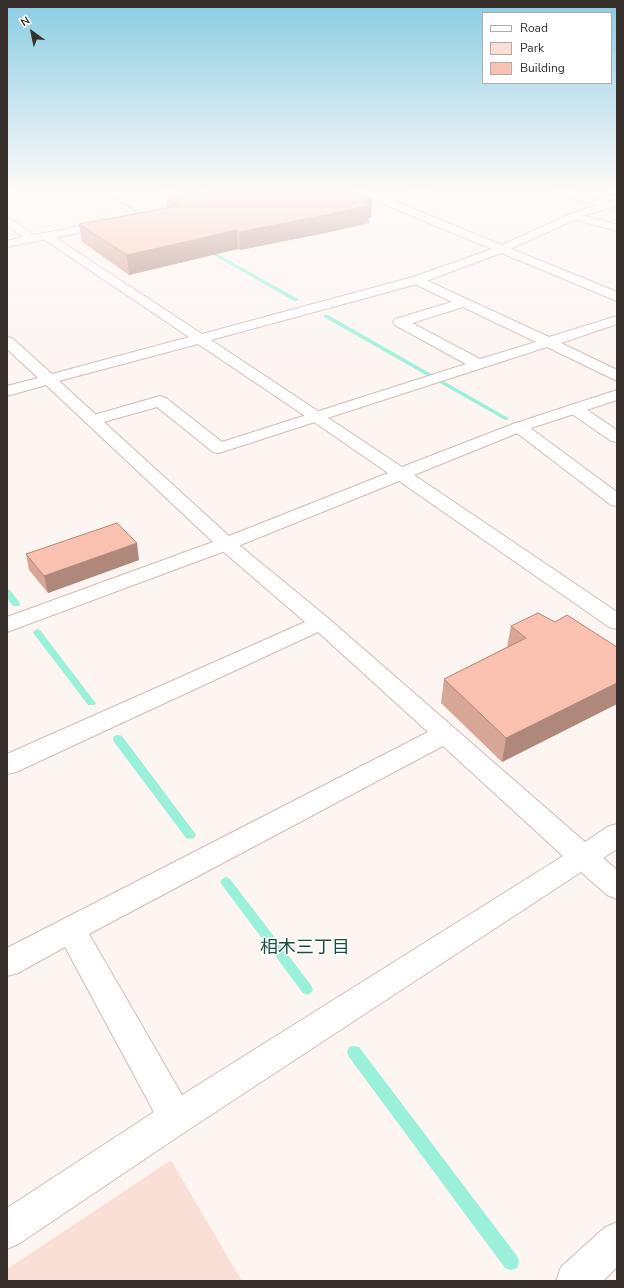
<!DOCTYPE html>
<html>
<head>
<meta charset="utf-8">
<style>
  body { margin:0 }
  #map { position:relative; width:624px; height:1288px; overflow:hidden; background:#fcf5f2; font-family:"Nunito Sans",sans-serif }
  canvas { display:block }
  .frame { position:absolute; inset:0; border:8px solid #362f2c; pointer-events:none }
  .legend { position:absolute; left:482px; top:12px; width:130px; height:72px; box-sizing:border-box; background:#fff; border:1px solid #afacab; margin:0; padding:5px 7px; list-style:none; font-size:12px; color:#362f2c }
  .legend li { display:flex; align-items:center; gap:8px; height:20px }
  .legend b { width:20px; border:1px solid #afacab }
  .north { position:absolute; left:12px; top:12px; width:40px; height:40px; -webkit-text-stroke:3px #fff; paint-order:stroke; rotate:327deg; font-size:11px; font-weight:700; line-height:16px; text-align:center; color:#362f2c }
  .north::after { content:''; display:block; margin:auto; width:14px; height:18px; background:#362f2c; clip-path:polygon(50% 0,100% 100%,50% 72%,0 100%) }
</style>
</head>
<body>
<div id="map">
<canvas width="624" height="1288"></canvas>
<div class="frame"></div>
<ul class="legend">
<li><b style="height:5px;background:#fff"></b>Road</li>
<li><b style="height:11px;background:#fadfd7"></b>Park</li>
<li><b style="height:11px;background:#fbc1b0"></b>Building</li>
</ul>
<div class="north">N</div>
</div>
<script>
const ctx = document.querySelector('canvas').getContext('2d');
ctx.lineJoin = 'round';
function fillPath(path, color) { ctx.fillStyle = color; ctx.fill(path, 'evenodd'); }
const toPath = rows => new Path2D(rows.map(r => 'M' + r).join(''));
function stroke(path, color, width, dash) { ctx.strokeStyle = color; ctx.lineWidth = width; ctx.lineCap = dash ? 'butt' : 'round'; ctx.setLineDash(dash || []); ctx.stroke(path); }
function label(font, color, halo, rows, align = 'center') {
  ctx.font = font + ' "Nunito Sans","Noto Sans JP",sans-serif'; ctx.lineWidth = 3; ctx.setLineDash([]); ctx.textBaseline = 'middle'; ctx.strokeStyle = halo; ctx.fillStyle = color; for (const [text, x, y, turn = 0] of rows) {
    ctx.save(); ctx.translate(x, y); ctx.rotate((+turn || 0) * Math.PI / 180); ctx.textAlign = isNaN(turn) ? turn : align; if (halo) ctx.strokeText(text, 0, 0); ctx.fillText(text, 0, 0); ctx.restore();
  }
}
fillPath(toPath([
  [171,1160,242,1281,7,1281,7,1269]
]), '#fadfd7');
fillPath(toPath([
  [100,191,104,191,143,213,139,214,100,191],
  [205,247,298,299,299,300,294,301,203,249,203,248,205,247],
  [324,315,328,315,510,419,505,420,324,317,324,315],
  [7,589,10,590,19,602,20,604,19,606,13,606,7,598,7,589],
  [37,629,40,630,94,701,96,703,94,705,88,705,34,634,33,632,37,629],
  [118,735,122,736,194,832,196,835,194,838,190,839,186,838,114,742,113,739,114,736,118,735],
  [226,877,230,879,311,985,313,989,311,993,307,995,303,993,222,885,220,882,222,879,226,877],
  [354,1046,359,1047,517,1256,519,1262,517,1268,511,1270,505,1268,349,1057,347,1052,349,1047,354,1046]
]), '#9bf0d9');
const minor = toPath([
  [159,191,171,191,199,205,200,207,195,210,191,209,159,191],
  [356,191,369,191,384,197,411,191,428,191,427,193,394,201,617,292,617,301,357,193,356,191],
  [555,191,569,191,608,203,609,205,608,207,600,207,556,193,555,191],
  [574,213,617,225,617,231,570,218,569,216,574,213],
  [7,218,11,219,34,235,108,221,114,224,108,227,7,247,7,241,23,237,7,226,7,218],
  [417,276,549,337,617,316,617,324,561,343,617,370,617,381,547,347,219,453,213,452,157,407,93,425,87,423,85,420,87,417,160,396,166,398,222,442,466,364,395,325,393,322,395,319,452,302,413,283,411,280,413,277,417,276],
  [463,307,536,342,480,359,412,323,463,307],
  [575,404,581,406,617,430,617,442,611,441,569,412,567,409,569,406,575,404],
  [519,422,525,424,617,492,617,506,611,505,513,430,511,427,513,424,519,422],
  [226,538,233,540,328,618,585,842,607,827,617,824,617,849,603,858,617,870,617,899,607,895,581,872,188,1130,20,1243,7,1249,7,1208,154,1112,65,947,18,973,7,976,7,948,428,732,318,632,16,772,7,774,7,754,305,622,219,548,216,544,219,540,226,538],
  [443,746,563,856,182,1095,89,934,443,746],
  [617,1222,617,1267,603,1281,556,1281,561,1267,604,1228,617,1222]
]);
const tertiary = toPath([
  [617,199,617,205,578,218,506,251,421,283,211,340,402,467,513,424,617,390,617,400,525,430,414,475,617,612,617,629,609,627,399,481,233,548,7,632,7,617,213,542,46,385,7,396,7,386,38,378,7,349,7,337,12,338,52,374,189,337,42,238,40,236,42,234,50,234,202,334,413,277,498,247,570,214,617,199],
  [198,344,311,420,388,473,229,536,59,381,198,344]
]);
stroke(minor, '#cfbcb7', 2);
stroke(tertiary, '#cfbcb7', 2);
fillPath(minor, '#fff');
fillPath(tertiary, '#fff');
fillPath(toPath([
  [167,199,371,218,369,218,369,223,330,232,240,250,238,249,129,275,82,242,79,224,167,208],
  [26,554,139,560,48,593,29,570],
  [555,622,617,647,617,704,502,762,441,703,444,679,507,647,511,626]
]), '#d8a697');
fillPath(toPath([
  [372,200,371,218,369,218,369,223,330,232,240,250,239,232],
  [237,230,238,249,129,275,127,255],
  [137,543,139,560,48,593,44,576],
  [617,683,617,704,502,762,506,738]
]), '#b0877b');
const building = toPath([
  [210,191,349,191,372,200,363,201,370,205,330,214,239,232,237,230,127,255,79,224,179,206,167,199,210,191],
  [117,523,137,543,44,576,26,554,117,523],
  [538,613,555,622,567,615,617,647,617,683,506,738,444,679,526,638,511,626,538,613]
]);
fillPath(building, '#fbc1b0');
stroke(building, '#b0877b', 1);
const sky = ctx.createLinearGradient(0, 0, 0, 371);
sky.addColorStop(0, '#89cce2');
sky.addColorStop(0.51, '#fefaf9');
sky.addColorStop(1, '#fefaf900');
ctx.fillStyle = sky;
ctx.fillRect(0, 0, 624, 371);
label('18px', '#194f43', '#fff', [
  ["相木三丁目",305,949]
]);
</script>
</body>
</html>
